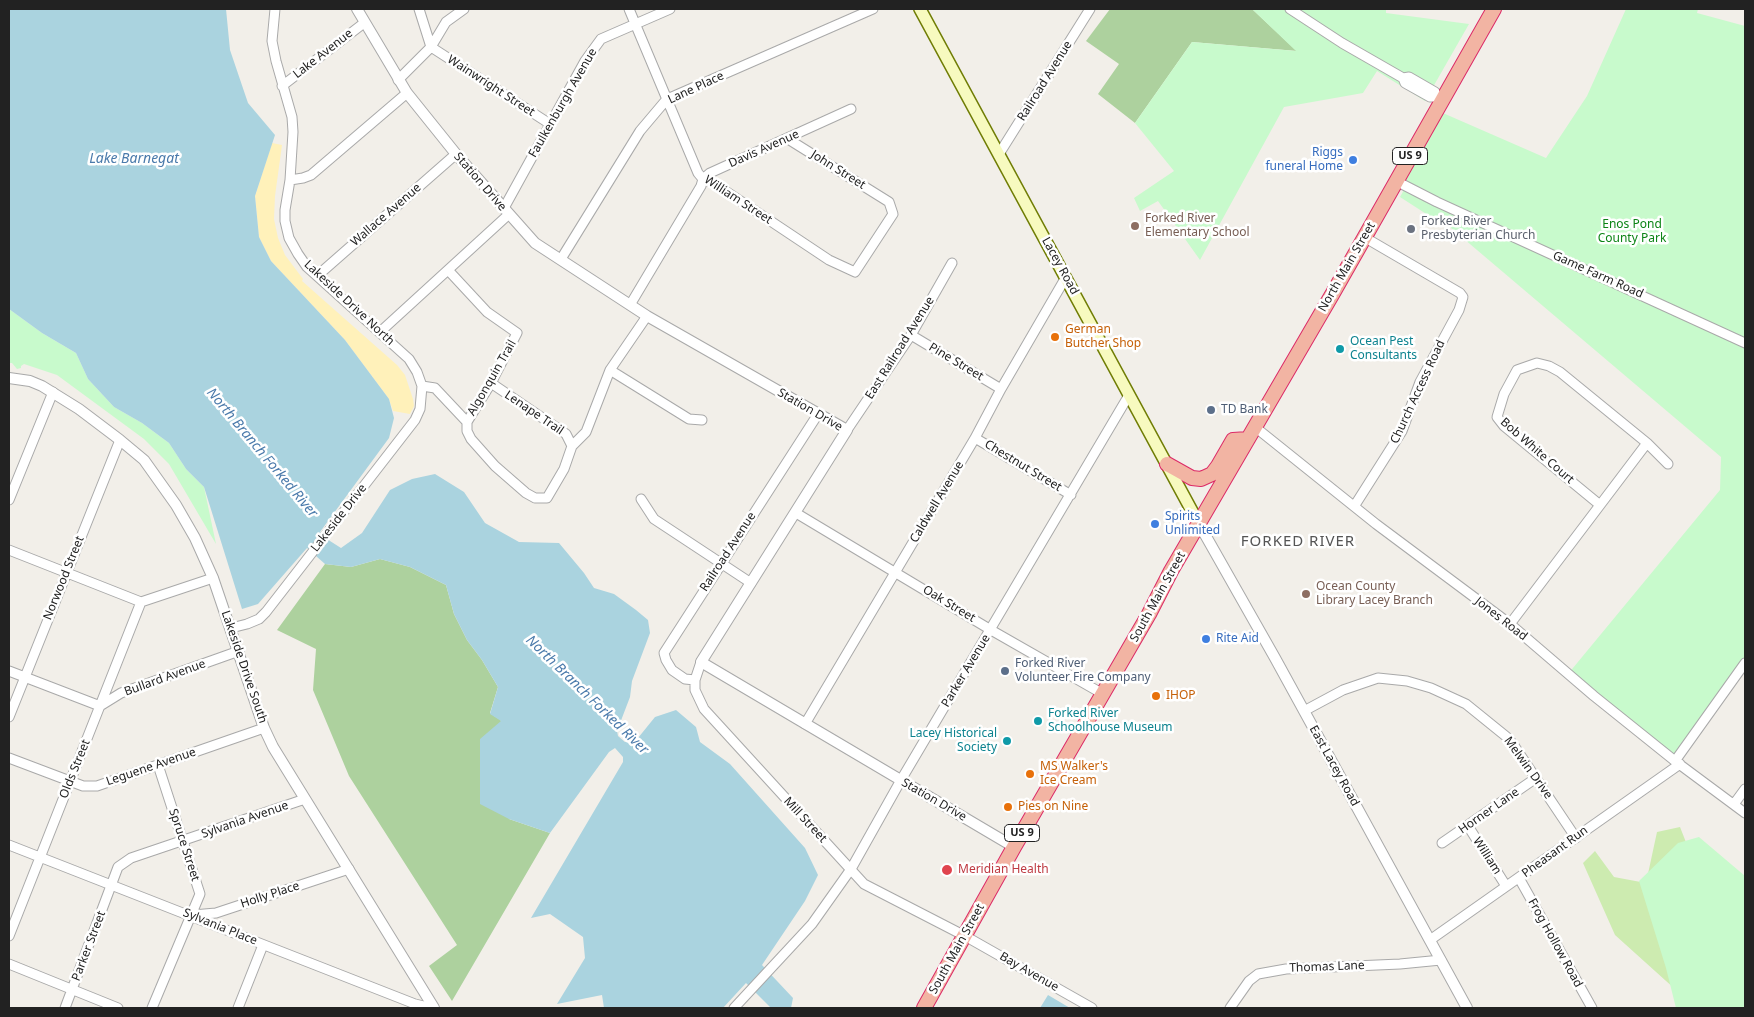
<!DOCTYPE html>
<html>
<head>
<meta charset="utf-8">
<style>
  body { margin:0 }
  #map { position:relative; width:1754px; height:1017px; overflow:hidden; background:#f2efe9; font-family:"Noto Sans",sans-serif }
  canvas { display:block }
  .frame { position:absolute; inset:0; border:10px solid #222; pointer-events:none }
</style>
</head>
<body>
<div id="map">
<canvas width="1754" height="1017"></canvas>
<div class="frame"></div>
</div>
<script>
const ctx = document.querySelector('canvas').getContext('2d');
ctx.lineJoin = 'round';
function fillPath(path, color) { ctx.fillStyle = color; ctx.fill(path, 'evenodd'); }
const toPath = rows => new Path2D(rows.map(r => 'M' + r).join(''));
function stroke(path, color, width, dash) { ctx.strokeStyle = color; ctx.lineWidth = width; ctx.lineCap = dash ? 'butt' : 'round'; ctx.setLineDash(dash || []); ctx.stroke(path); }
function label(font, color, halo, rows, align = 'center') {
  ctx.font = font + ' "Noto Sans",sans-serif'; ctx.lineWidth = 5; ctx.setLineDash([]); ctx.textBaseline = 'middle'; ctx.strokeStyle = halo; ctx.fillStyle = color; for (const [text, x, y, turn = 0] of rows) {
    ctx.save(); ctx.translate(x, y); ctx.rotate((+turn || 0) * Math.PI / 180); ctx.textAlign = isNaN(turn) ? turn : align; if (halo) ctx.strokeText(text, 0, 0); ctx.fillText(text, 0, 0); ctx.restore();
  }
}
fillPath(toPath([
  [1680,827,1691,855,1745,1008,1696,1008,1615,935,1583,863,1595,851,1614,877,1646,883,1657,832]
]), '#cdebb0');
fillPath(toPath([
  [1110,9,1252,9,1297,51,1192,42,1135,123,1098,94,1119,64,1086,41],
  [380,559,410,567,446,585,454,614,467,640,482,660,498,687,490,713,502,721,509,819,550,833,452,1001,429,966,457,945,349,776,313,690,316,649,277,630,325,564,351,567]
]), '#add19e');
fillPath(toPath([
  [272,143,282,145,275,196,274,219,278,238,285,255,303,279,302,281,397,365,405,375,413,399,414,406,410,414,393,411,389,399,345,340,271,261,259,237,255,196]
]), '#fff1ba');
fillPath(toPath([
  [1252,9,1386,9,1386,13,1469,24,1425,101,1377,71,1363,93,1284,107,1200,260,1158,201,1140,211,1134,198,1174,171,1135,123,1192,42,1296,51],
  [1626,9,1698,9,1697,13,1745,26,1745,669,1677,763,1568,674,1720,490,1721,457,1444,222,1431,217,1400,197,1405,188,1396,181,1436,110,1546,158,1587,96],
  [9,309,42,333,76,353,88,379,114,407,142,423,169,443,186,469,204,487,216,544,169,464,144,439,57,375,24,364,21,366,21,368,17,369,12,363,9,363],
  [1699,837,1745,876,1745,1008,1676,1008,1666,968,1639,881,1678,843]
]), '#c8facc');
fillPath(toPath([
  [9,9,226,9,230,50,248,103,275,135,255,196,259,237,271,261,345,340,389,399,394,418,389,438,320,532,330,541,341,548,362,533,390,490,412,479,435,474,464,492,485,523,519,542,559,543,584,573,594,588,614,594,636,610,648,620,650,633,632,681,630,697,617,731,618,736,625,742,630,742,638,738,655,717,676,710,696,727,700,742,730,764,805,848,818,875,805,901,762,965,793,998,791,1008,771,1008,746,983,723,1008,604,1008,602,995,557,1004,585,958,583,937,550,914,531,918,623,762,623,757,615,748,609,752,550,833,509,819,480,804,480,739,501,721,490,714,498,687,482,660,467,640,454,614,446,585,410,567,380,559,351,567,325,564,307,548,258,604,242,609,204,487,186,469,169,443,142,423,114,407,88,379,76,353,42,333,9,309],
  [1048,995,1070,1008,1040,1008]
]), '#aad3df');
const minor = toPath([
  [419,9,431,47,550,124],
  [629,9,698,173,703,179,712,182,829,260,855,272,893,214,889,202,788,139],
  [1290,9,1342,43,1403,78],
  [398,80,431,47,446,22,464,9],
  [282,86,364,23],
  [1436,97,1435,92,1409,77,1403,78,1405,83,1430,97,1436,97,1442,100],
  [999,154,1090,9],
  [290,180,303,178,311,175,407,93],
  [1396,181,1437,202,1745,343],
  [504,208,585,61,601,39,670,9],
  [561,259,640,131,667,99,873,9],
  [448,270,487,312,517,333,491,383,467,422],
  [317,276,456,154],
  [630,305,701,186,703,179,710,173,851,109],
  [380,332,508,215],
  [911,335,1001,389],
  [610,370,689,419,702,420],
  [491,383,566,434,572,446],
  [422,386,435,388,467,422,467,431,471,439,495,466,526,493,535,498,547,498,564,469,572,446,586,432,610,370,647,316],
  [1255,427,1376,524,1510,624,1594,696,1675,761,1745,813],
  [847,430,911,335,952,263],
  [975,438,1071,495],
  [1647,443,1668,464],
  [641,499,654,519,751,583],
  [9,500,53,392],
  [1355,505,1402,431,1420,382,1459,310,1463,297,1460,293,1364,237],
  [796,513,991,630,1103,694],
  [9,550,141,602,213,578],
  [1510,624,1647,443,1560,372,1549,366,1537,363,1517,370,1504,394,1497,417,1504,426,1600,505],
  [231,628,247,624,259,619,266,612,415,420,420,409,422,386,417,372,409,359,307,267,298,254,289,238,285,221,285,210,290,180,293,132,292,117,276,61,272,41,275,9],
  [701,662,695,680,695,690,704,709,864,884,965,936,1092,1008],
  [9,671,100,706,121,693,239,651],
  [695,680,685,679,672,670,666,660,664,653,818,414],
  [1304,711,1343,690,1378,678,1407,681,1431,688,1466,704,1508,738,1515,747,1576,838],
  [9,717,120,440],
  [805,724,975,438,1001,389,1066,277],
  [9,758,83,786,97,786,264,728],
  [1675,761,1745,663],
  [1734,804,1745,789],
  [1468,826,1506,886],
  [1442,843,1536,778],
  [9,845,415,1004,432,1008],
  [1519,878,1592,1008],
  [193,915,216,913,349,869],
  [9,936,141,602],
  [1430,940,1680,764],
  [9,964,118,1008],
  [65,1008,118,867,131,858,305,799],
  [152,1008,200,894,158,765],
  [238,1008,263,945],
  [734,1008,812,924,851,869,901,780,1129,395],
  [1230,1008,1249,981,1258,974,1286,969,1400,964,1441,960]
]);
const tertiary = toPath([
  [357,9,407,93,456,154,535,243,647,316,847,430,701,662,1014,847],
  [9,378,30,381,42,386,79,409,120,440,144,460,176,505,195,538,213,578,264,728,273,747,434,1008],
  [1199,524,1275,658,1467,1008]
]);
const secondary = toPath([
  [920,9,1199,524]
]);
const trunk = toPath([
  [1167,464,1192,478,1201,479,1212,474,1218,466,1233,440,1248,439],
  [924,1008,1014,847,1149,614,1171,571,1333,293,1494,9]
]);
stroke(minor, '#a9a9a9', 11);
stroke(tertiary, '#a9a9a9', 12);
stroke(secondary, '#707d05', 14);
stroke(trunk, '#dc2a67', 16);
stroke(minor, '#fff', 9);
stroke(tertiary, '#fff', 10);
stroke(secondary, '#f7fabf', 11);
stroke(trunk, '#f2b4a3', 14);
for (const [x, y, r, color] of [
  [1353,160,5,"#3f7fe0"],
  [1135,226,5,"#8d6e63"],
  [1411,229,5,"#6b7280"],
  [1055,337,5,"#e8710a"],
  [1340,349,5,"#0f9aa8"],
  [1211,410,5,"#5c6f8a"],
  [1155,524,5,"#3f7fe0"],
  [1306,594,5,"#8d6e63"],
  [1206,639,5,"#3f7fe0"],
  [1005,671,5,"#5c6f8a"],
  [1156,696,5,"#e8710a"],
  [1038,721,5,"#0f9aa8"],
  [1007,741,5,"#0f9aa8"],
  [1030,774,5,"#e8710a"],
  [1008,807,5,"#e8710a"],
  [947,870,6,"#e0444e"]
]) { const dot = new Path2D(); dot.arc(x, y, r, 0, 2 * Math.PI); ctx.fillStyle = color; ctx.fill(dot); stroke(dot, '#fff', 2); }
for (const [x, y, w] of [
  [1410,156,35],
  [1022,833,35]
]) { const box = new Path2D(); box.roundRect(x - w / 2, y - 8.5, w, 17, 4); ctx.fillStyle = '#fff'; ctx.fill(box); stroke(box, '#222', 1); }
label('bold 11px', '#222', null, [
  ["US 9",1410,156],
  ["US 9",1022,833]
]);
label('12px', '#222', '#fff', [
  ["Lake Avenue",323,54,-38],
  ["Railroad Avenue",1045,81,-58],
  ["Wainwright Street",491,86,33],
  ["Lane Place",696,88,-25],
  ["Faulkenburgh Avenue",563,103,-60],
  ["Davis Avenue",764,149,-24],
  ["John Street",838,170,32],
  ["Station Drive",480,182,49],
  ["William Street",738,200,33],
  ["Wallace Avenue",386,215,-41],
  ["Lacey Road",1060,266,61],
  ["North Main Street",1347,267,-60],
  ["Game Farm Road",1598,275,24],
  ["Lakeside Drive North",349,303,43],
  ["East Railroad Avenue",900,348,-58],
  ["Pine Street",956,362,31],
  ["Algonquin Trail",492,378,-60],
  ["Church Access Road",1418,392,-65],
  ["Station Drive",810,410,30],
  ["Lenape Trail",534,413,34],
  ["Bob White Court",1537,451,41],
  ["Chestnut Street",1023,466,31],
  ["Caldwell Avenue",937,502,-59],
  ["Lakeside Drive",339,518,-52],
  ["Railroad Avenue",728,552,-57],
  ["Norwood Street",64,578,-68],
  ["South Main Street",1158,597,-61],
  ["Oak Street",949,604,31],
  ["Jones Road",1501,619,38],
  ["Lakeside Drive South",244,667,71],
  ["Parker Avenue",966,671,-59],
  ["Bullard Avenue",165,678,-20],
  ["East Lacey Road",1334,766,61],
  ["Leguene Avenue",151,767,-19],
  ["Melwin Drive",1528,768,54],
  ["Olds Street",75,769,-68],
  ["Station Drive",934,800,30],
  ["Horner Lane",1489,811,-35],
  ["Sylvania Avenue",245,820,-19],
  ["Mill Street",805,820,47],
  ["Spruce Street",184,845,72],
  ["Pheasant Run",1555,852,-36],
  ["William",1487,856,57],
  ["Holly Place",270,895,-18],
  ["Sylvania Place",220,927,22],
  ["Frog Hollow Road",1555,943,61],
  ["Parker Street",89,946,-69],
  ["South Main Street",957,949,-61],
  ["Thomas Lane",1327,967,-2],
  ["Bay Avenue",1029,972,30]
]);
label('12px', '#366cbe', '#fff', [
  ["Riggs",1343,153,"right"],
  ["funeral Home",1343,167,"right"],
  ["Spirits",1165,517],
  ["Unlimited",1165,531],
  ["Rite Aid",1216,639]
], 'left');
label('12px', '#785e54', '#fff', [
  ["Forked River",1145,219],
  ["Elementary School",1145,233],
  ["Ocean County",1316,587],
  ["Library Lacey Branch",1316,601]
], 'left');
label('12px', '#5b616d', '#fff', [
  ["Forked River",1421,222],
  ["Presbyterian Church",1421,236]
], 'left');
label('12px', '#0c8416', '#fff', [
  ["Enos Pond",1632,225],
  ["County Park",1632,239]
]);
label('12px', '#c56008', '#fff', [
  ["German",1065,330],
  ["Butcher Shop",1065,344],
  ["IHOP",1166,696],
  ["MS Walker's",1040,767],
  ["Ice Cream",1040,781],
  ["Pies on Nine",1018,807]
], 'left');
label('12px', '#0d838f', '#fff', [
  ["Ocean Pest",1350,342],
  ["Consultants",1350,356],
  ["Forked River",1048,714],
  ["Schoolhouse Museum",1048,728],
  ["Lacey Historical",997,734,"right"],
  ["Society",997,748,"right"]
], 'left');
label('12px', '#4e5e75', '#fff', [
  ["TD Bank",1221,410],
  ["Forked River",1015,664],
  ["Volunteer Fire Company",1015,678]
], 'left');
label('12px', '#be3a42', '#fff', [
  ["Meridian Health",958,870]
], 'left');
label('italic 14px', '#4a7aab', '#fff', [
  ["Lake Barnegat",134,159],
  ["North Branch Forked River",262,453,50],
  ["North Branch Forked River",587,695,44]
]);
ctx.letterSpacing = '1px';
label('15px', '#555', '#fff', [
  ["FORKED RIVER",1298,542]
]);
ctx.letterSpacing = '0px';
</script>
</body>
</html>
